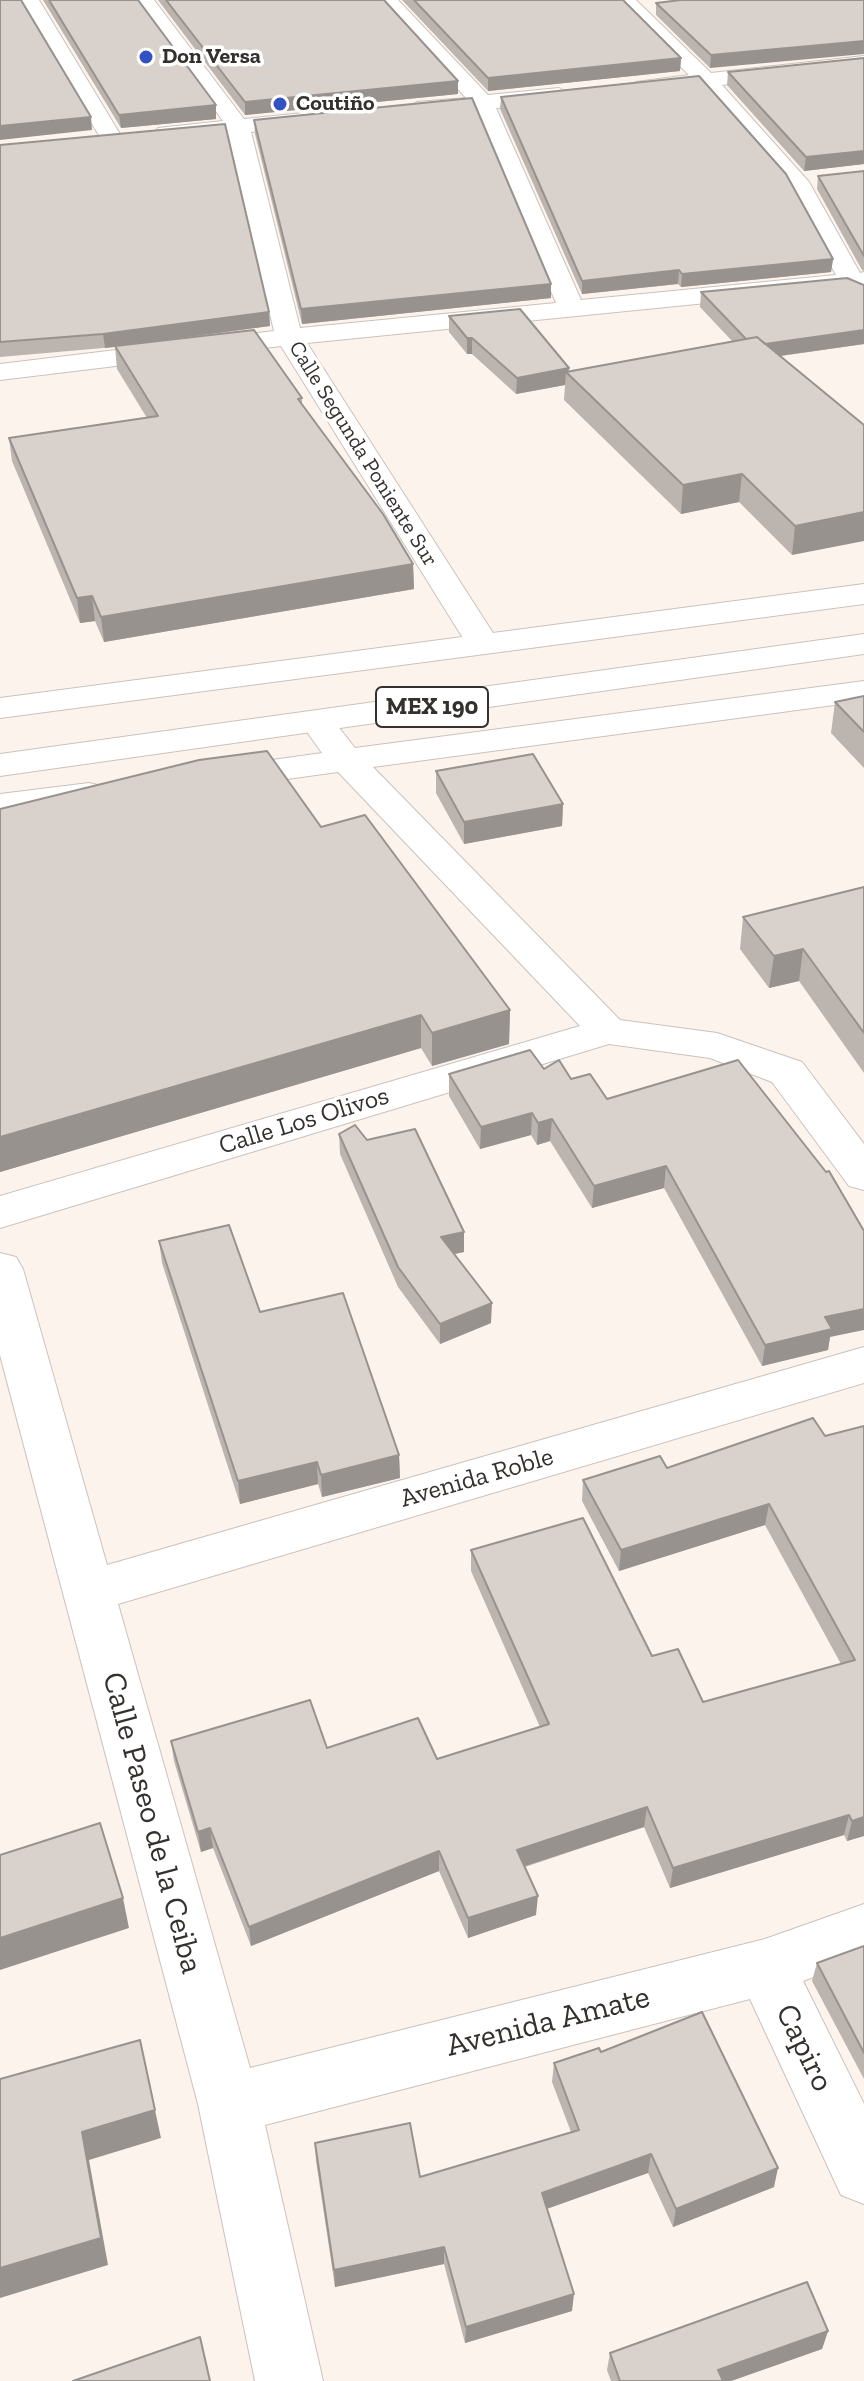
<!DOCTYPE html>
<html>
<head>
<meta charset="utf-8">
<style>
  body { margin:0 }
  canvas { display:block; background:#fcf3ed }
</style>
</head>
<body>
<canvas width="864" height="2381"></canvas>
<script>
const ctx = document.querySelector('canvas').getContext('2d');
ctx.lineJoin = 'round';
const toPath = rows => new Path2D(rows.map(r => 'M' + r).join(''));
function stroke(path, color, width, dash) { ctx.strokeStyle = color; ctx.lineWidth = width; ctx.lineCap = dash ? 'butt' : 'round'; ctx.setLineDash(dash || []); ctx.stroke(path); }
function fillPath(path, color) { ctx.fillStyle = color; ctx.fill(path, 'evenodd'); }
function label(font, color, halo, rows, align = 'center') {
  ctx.font = font + ' "Zilla Slab",serif'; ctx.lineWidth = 7; ctx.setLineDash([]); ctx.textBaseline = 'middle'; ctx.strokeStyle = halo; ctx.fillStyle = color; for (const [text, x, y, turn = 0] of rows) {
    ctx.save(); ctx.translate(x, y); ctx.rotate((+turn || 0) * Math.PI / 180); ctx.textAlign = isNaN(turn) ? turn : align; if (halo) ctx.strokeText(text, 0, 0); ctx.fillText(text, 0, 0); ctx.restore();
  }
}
const minor = toPath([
  [19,0,39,0,123,139,120,144,104,144,19,0],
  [134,0,154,0,244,119,313,112,321,114,324,119,321,124,313,126,251,132,300,328,556,303,475,110,417,116,406,109,417,102,466,98,377,0,398,0,488,95,559,88,570,95,559,102,496,108,581,300,836,275,787,185,701,87,644,94,636,92,633,87,636,82,689,75,614,0,636,0,711,73,864,56,864,68,722,85,809,182,860,273,864,272,864,299,846,289,307,343,500,644,495,651,483,654,471,651,281,346,0,380,0,364,274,331,228,134,166,140,158,138,155,133,158,128,223,121,134,0],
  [864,681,864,701,373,767,620,1020,717,1033,802,1062,864,1144,864,1190,849,1186,772,1082,710,1058,609,1044,0,1228,0,1196,580,1026,338,772,221,788,208,785,203,777,208,769,322,753,300,722,305,715,317,712,329,715,355,748,864,681],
  [89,783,102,786,107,794,102,802,0,816,0,794,89,783],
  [0,1253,16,1257,23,1269,107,1565,864,1347,864,1383,118,1604,250,2068,765,1939,864,1904,864,1958,803,1981,864,2104,864,2204,841,2195,750,1999,265,2125,323,2381,255,2381,198,2104,0,1355,0,1253]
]);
const major = toPath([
  [864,584,864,604,0,718,0,698,864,584],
  [864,634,864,654,0,776,0,754,864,634]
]);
stroke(minor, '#cbc2bc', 2);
stroke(major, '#cbc2bc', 2);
fillPath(minor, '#fff');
fillPath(major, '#fff');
fillPath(toPath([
  [43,0,138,0,216,105,216,119,121,128],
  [158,0,384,0,458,94,245,115],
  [402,0,623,0,681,58,680,71,488,91],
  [864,0,710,68,656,15,656,3],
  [864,58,864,164,804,171,727,85,728,72],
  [501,97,833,259,831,272,681,287,678,284,582,294,500,109],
  [254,120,551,298,302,324,255,134],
  [0,145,269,312,270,326,174,339,302,398,302,404,413,564,414,589,104,642,95,621,80,623,12,461,9,438,147,418,117,369,115,347,0,357],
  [864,171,864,271,862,270,817,189,818,176],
  [701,292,864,344,781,356,864,425,792,555,739,502,681,514,564,400,565,385,516,394,472,354,467,354,449,332,449,316,569,368,568,372,732,341,700,307],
  [864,696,864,768,831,733,835,702],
  [436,771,563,804,562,826,464,844,436,793],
  [0,809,321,827,510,1010,509,1044,432,1066,421,1048,0,1172],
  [864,887,864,1073,799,981,769,988,740,949,743,917],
  [544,1069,571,1079,607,1099,830,1337,828,1350,762,1366,664,1188,592,1208,550,1141,537,1145,531,1135,480,1149,449,1096,449,1074],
  [339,1134,367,1140,464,1232,464,1252,454,1254,491,1323,440,1344,398,1287,340,1154],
  [159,1241,260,1312,399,1455,400,1478,322,1497,318,1484,240,1504,162,1263],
  [864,1426,864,1836,847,1841,844,1835,670,1888,644,1827,525,1867,536,1915,468,1938,439,1871,251,1946,213,1848,201,1852,174,1761,171,1741,327,1748,437,1759,540,1727,471,1571,471,1550,652,1656,703,1702,841,1664,765,1525,619,1571,582,1501,583,1480,667,1468,825,1436],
  [864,1946,864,2079,812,1981,817,1963],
  [601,2052,774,2187,673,2227,648,2173,547,2208,572,2311,465,2343,444,2264,335,2287,316,2161,315,2143,420,2177,571,2132,552,2082,554,2063],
  [828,2331,822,2349,731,2381,611,2381,607,2370,610,2353]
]), '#bbb4af');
fillPath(toPath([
  [864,41,864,54,710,68,711,55],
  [681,58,680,71,488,91,488,78],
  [458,81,458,94,245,115,245,102],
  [216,105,216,119,121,128,119,115],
  [91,117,92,130,0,140,0,126],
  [864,151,864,164,804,171,806,157],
  [833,259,831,272,681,287,682,274],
  [679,270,678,284,582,294,582,281],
  [551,284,551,298,302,324,301,309],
  [269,312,270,326,105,348,103,334],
  [864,330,864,344,750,360,752,345],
  [467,338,472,338,472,354,467,354],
  [569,368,568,375,566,372,565,385,516,394,517,378],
  [742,474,739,502,681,514,683,485],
  [864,512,864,541,792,555,795,526],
  [413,564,414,589,104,642,101,617],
  [92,596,95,621,80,623,77,598],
  [563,804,562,826,464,844,464,822],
  [803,949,799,981,769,988,774,956],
  [510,1010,509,1044,432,1066,432,1033],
  [421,1015,421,1048,0,1172,0,1137],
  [532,1113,531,1135,480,1149,481,1127],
  [552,1119,550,1141,537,1145,538,1123],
  [666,1166,664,1188,592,1208,594,1186],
  [464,1232,464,1252,441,1257,441,1237],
  [492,1303,491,1323,440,1344,440,1324],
  [864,1309,864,1330,830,1337,828,1350,762,1366,765,1345,825,1317],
  [399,1455,400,1478,322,1497,321,1475],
  [317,1462,318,1484,240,1504,238,1481],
  [769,1504,765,1525,619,1571,621,1550],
  [647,1807,644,1827,516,1869,517,1850],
  [849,1815,844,1835,670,1888,673,1868],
  [864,1817,864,1836,847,1841,852,1821],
  [210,1828,213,1848,201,1852,198,1832],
  [439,1851,439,1871,251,1946,249,1927],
  [538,1896,536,1915,468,1938,468,1918],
  [123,1898,129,1928,0,1970,0,1938],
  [155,2110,161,2138,89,2160,108,2265,0,2298,0,2268,82,2132],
  [651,2154,648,2173,541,2211,542,2193],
  [778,2168,774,2187,673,2227,676,2209],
  [444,2247,444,2264,335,2287,334,2270],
  [574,2294,572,2311,465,2343,466,2327],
  [828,2331,822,2349,731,2381,716,2381,718,2370]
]), '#98928e');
const building = toPath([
  [0,0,21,0,91,117,0,126,0,0],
  [49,0,138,0,216,105,119,115,49,0],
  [166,0,384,0,458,81,245,102,166,0],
  [414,0,623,0,681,58,488,78,414,0],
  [681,0,864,0,864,41,711,55,656,3,681,0],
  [864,58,864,151,806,157,728,72,864,58],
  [699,76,786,174,833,259,682,274,679,270,582,281,501,97,699,76],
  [472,98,551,284,301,309,254,120,472,98],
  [225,124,269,312,103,334,0,342,0,145,225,124],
  [864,171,864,256,818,176,864,171],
  [847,278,864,285,864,330,765,344,757,337,746,339,701,292,847,278],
  [520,309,569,368,517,378,472,338,467,338,449,316,520,309],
  [254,330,302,398,298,399,383,514,413,564,101,617,92,596,77,598,9,438,158,416,115,346,254,330],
  [757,337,864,425,864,512,795,526,742,474,683,485,566,372,757,337],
  [864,696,864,732,835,702,864,696],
  [267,751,321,827,365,815,510,1010,432,1033,421,1015,0,1137,0,809,199,760,267,751],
  [533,754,563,804,464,822,436,771,533,754],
  [864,887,864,1033,803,949,774,956,743,917,864,887],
  [530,1050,544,1069,559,1060,571,1079,590,1074,607,1099,738,1060,826,1172,829,1171,864,1231,864,1309,825,1317,832,1329,765,1345,666,1166,594,1186,552,1119,538,1123,532,1113,481,1127,449,1074,530,1050],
  [355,1125,367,1140,415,1129,464,1232,441,1237,492,1303,440,1324,398,1267,339,1134,355,1125],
  [229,1225,260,1312,343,1293,399,1455,321,1475,317,1462,238,1481,159,1241,229,1225],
  [813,1418,825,1436,864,1426,864,1817,852,1821,849,1815,673,1868,647,1807,517,1850,538,1896,468,1918,439,1851,249,1927,210,1828,198,1832,171,1741,310,1700,327,1748,418,1718,437,1759,549,1724,471,1550,583,1518,652,1656,678,1649,703,1702,855,1660,769,1504,621,1550,583,1480,660,1456,667,1468,813,1418],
  [100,1823,123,1898,0,1938,0,1855,100,1823],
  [864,1946,864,2053,817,1963,864,1946],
  [702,2012,778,2168,676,2209,651,2154,542,2193,574,2294,466,2327,444,2247,334,2270,315,2143,410,2123,420,2177,579,2130,554,2063,599,2048,601,2052,702,2012],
  [140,2040,155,2110,82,2132,101,2238,0,2268,0,2079,140,2040],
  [807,2282,828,2331,718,2370,723,2381,620,2381,610,2353,807,2282],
  [200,2337,210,2381,73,2381,200,2337]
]);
fillPath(building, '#d9d1cb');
stroke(building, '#98928e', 2);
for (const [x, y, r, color] of [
  [146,57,8,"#3252c3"],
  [280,104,8,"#3252c3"]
]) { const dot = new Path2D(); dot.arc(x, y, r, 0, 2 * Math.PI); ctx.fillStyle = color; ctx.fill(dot); stroke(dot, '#fff', 3); }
label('bold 22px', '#33302e', '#fff', [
  ["Don Versa",162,57],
  ["Coutiño",296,104]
], 'left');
label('22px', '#33302e', '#fff', [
  ["Calle Segunda Poniente Sur",363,454,58]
]);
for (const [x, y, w] of [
  [432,707,112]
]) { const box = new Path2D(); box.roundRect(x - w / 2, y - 20, w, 40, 6); ctx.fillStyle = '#fff'; ctx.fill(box); stroke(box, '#33302e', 2); }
label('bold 24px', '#33302e', null, [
  ["MEX 190",432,707]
]);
label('26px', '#33302e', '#fff', [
  ["Calle Los Olivos",304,1121,-17],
  ["Avenida Roble",477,1478,-16]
]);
label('32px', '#33302e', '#fff', [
  ["Calle Paseo de la Ceiba",152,1823,75],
  ["Avenida Amate",548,2022,-14],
  ["Capiro",804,2048,64]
]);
</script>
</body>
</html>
